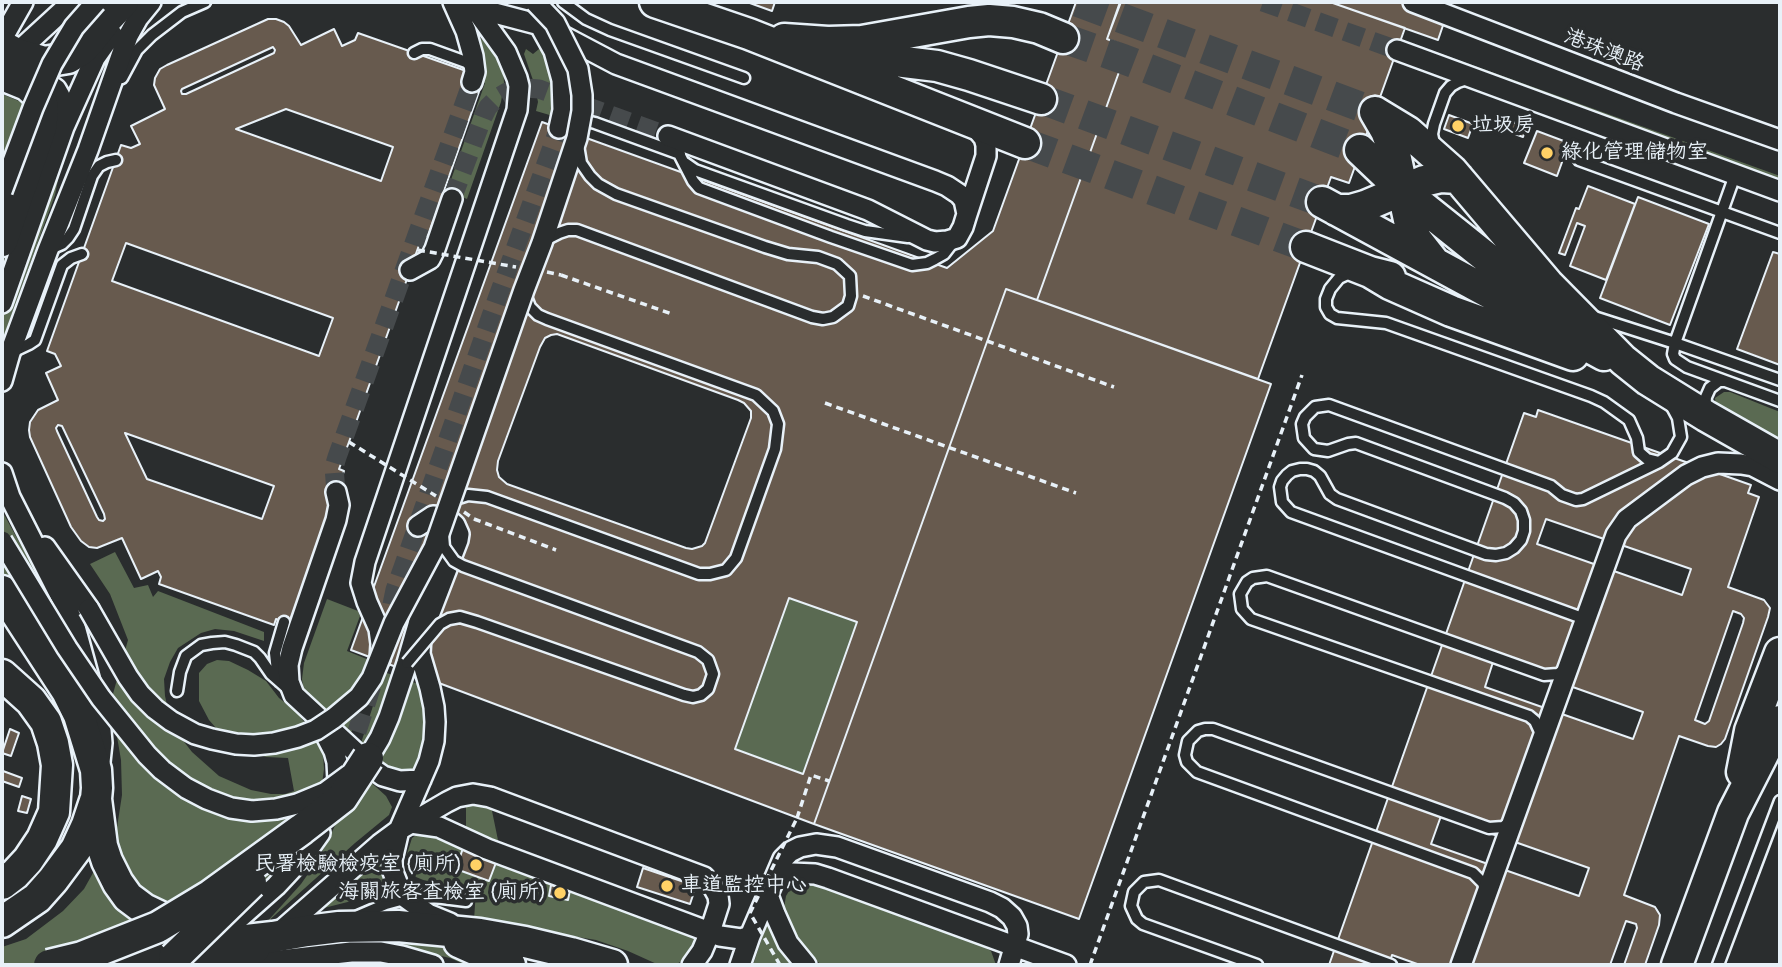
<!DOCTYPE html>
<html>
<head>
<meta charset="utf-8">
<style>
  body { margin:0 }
  #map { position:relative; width:1782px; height:967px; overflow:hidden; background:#2a2d2e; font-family:Pangolin,sans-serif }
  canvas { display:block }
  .frame { position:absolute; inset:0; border:4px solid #e8f1f8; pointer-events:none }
</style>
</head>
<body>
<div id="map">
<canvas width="1782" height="967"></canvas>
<div class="frame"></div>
</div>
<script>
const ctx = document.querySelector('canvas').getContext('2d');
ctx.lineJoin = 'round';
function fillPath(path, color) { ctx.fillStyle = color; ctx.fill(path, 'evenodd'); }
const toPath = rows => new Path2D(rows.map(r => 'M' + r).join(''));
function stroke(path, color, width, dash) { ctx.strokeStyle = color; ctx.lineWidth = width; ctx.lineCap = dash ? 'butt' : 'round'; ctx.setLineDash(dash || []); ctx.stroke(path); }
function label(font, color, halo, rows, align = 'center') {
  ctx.font = font + ' Pangolin,"LXGW WenKai TC",sans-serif'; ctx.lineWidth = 7; ctx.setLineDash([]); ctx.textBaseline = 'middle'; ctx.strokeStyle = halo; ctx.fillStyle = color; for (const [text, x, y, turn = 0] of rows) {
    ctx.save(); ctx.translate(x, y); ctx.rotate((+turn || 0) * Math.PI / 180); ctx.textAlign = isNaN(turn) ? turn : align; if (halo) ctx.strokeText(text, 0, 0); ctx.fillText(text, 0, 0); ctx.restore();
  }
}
fillPath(toPath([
  [476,35,492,47,503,68,504,83,501,102,467,199,447,191,485,83,481,81],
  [1411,43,1780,176,1780,188,1408,53],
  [526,49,533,54,539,49,544,53,555,88,553,116,536,111,538,102,535,86,524,54],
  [2,94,21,102,28,111,2,189],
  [61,155,64,160,59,175,55,195,2,341,2,266,37,163],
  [881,292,991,332,827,789,717,750],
  [1724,392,1730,392,1780,412,1780,443,1716,408,1715,398],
  [2,511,61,617,52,626,37,623,19,601,2,576],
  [115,552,134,588,148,585,153,597,158,591,264,632,264,641,234,631,215,629,201,633,178,648,170,662,164,679,165,696,169,714,178,734,192,752,219,776,251,790,271,794,285,794,294,791,288,758,266,757,240,748,223,736,209,720,199,701,199,673,207,664,217,660,229,661,248,670,266,681,279,698,296,711,314,735,323,754,324,769,318,814,295,854,276,875,258,890,171,904,150,894,134,880,121,858,116,834,122,795,121,760,111,701,128,640,110,594,90,564],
  [327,599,358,611,360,616,347,651,374,662,350,736,304,692,302,679,304,663],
  [384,672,421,685,427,716,426,738,421,759,414,769,404,771,387,766,373,756,361,743],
  [365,777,386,796,392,807,389,815,355,843,265,924,301,884,315,864,328,841,341,812],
  [472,802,488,804,492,811,499,845,466,829,466,805],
  [432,831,701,934,689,956,677,964,659,965,628,951,596,940,474,920,476,890,433,884,416,877,408,866,406,857,412,838,419,833],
  [382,852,381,870,388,890,387,892,320,909,320,907],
  [103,855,150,924,36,964,2,965,2,947,26,939,63,911,84,889],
  [802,882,813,882,972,940,991,951,996,965,821,965,801,944,790,925,784,908,786,896,789,891,797,884],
  [769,917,798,965,753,965],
  [379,937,432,944,491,965,466,965,450,958,410,949,302,953,276,949]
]), '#5a6a52');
const building = toPath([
  [747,2,775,2,772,11,747,2],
  [1076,2,1121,2,1107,39,1128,47,1037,300,1006,289,814,824,351,650,542,122,947,268,993,231,1076,2],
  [557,334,738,400,744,403,751,411,751,418,705,543,702,546,692,549,686,548,507,484,499,477,497,470,498,461,540,347,545,338,551,335,557,334],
  [789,598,857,622,803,774,735,749,789,598],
  [1120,2,1330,2,1405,28,1349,183,1331,177,1258,379,1037,300,1128,47,1107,39,1120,2],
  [1330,2,1451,2,1438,40,1330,2],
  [268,19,276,19,284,22,289,26,301,45,334,29,342,46,355,40,358,33,472,73,469,82,481,86,428,236,423,234,349,442,339,469,344,471,290,624,276,619,274,625,159,584,161,577,158,571,141,579,122,538,97,548,89,547,81,541,71,527,30,437,29,430,30,422,38,410,58,400,46,373,61,366,55,354,47,351,121,145,131,148,140,144,131,126,165,109,154,85,155,78,160,69,167,65,268,19],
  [273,47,275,50,274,53,186,94,182,94,181,91,182,89,273,47],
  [286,109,393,147,381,181,236,129,286,109],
  [126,243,333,318,319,356,112,281,126,243],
  [58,425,62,426,104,514,105,519,103,521,99,520,97,517,57,431,56,428,58,425],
  [125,433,274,486,262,519,147,479,125,433],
  [1449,115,1473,124,1468,138,1444,129,1449,115],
  [1505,119,1526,127,1523,137,1501,129,1505,119],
  [1537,131,1569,143,1557,176,1524,163,1537,131],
  [1588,186,1635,204,1606,280,1570,266,1585,226,1577,223,1565,255,1559,253,1576,208,1579,209,1588,186],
  [1638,197,1709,224,1670,325,1600,298,1638,197],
  [1773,252,1780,254,1780,365,1737,349,1773,252],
  [1006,289,1271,384,1079,919,814,824,1006,289],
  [1538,410,1751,485,1748,493,1759,497,1728,587,1764,600,1770,608,1768,617,1725,739,1721,744,1716,747,1708,746,1679,736,1624,895,1655,907,1660,915,1659,925,1645,965,1624,965,1637,928,1636,924,1626,921,1610,965,1420,965,1392,955,1389,965,1329,965,1524,413,1536,417,1538,410],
  [1546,519,1691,569,1682,595,1537,544,1546,519],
  [1733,611,1741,614,1744,618,1743,623,1709,721,1705,724,1695,720,1733,611],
  [1494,659,1643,712,1633,739,1485,687,1494,659],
  [1441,816,1589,868,1579,896,1431,844,1441,816],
  [10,729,19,733,11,756,2,753,10,729],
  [3,771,22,778,19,787,2,781,3,771],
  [22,796,31,799,27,813,18,811,22,796],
  [463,848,497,860,489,881,456,869,463,848],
  [643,868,696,886,690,904,637,887,643,868],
  [551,885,570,890,568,900,549,896,551,885]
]);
fillPath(building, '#675a4e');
stroke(building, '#e8f1f8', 2);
stroke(toPath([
  [1263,2,1397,50],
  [452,199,483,117,488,107,497,98,507,92,525,88,539,89,668,136],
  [336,492,334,467,337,457,472,82],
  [386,633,395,590,497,299,559,128],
  [339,787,374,679]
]), '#464a4c', 19, [19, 10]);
stroke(toPath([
  [1078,2,1375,112],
  [1063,38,1123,59,1360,150],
  [1041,99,1322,202],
  [1025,143,1306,247]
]), '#464a4c', 30, [30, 15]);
const lane = toPath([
  [563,2,586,19,610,30,744,78],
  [414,53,422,49,430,49,466,62,474,69],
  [122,78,137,50,152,35,182,12,205,2],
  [578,119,595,123,680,154],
  [673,142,693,181,699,188,831,237,912,265,927,263,935,259,944,254,954,241],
  [1434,144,1432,134,1434,124,1445,93,1451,86,1458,82,1467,79],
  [1579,160,1780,233],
  [685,163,695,170,847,225,865,231,908,237],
  [1735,175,1675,343,1673,354,1675,359,1687,367,1780,401],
  [48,250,62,244,68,238,74,229,92,176,99,166,107,162,116,160],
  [1352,272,1339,278,1330,289,1326,299,1326,307,1330,314,1337,318,1386,323,1591,396,1604,402,1629,420,1637,438,1639,452,1647,459,1659,462],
  [1594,317,1675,343,1780,380],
  [10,353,29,344,35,340,62,265,71,258,82,254],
  [1705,411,1706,397,1710,388,1719,381,1725,381],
  [452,500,468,495,487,497,699,574,710,574,726,570,736,558,775,449,778,424,773,411,756,395,547,319,538,315,530,307,525,294],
  [1585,619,1291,512,1282,502,1280,487,1282,481,1287,475,1292,471,1300,469,1307,469,1314,471,1320,476,1330,494,1337,499,1486,554,1496,555,1506,553,1514,548,1521,540,1524,531,1524,520,1521,511,1514,503,1505,498,1356,443,1348,444,1328,451,1314,449,1304,438,1302,424,1305,417,1315,407,1329,405,1551,486,1562,495,1576,500,1583,499,1659,462,1672,453,1681,437,1678,418,1671,405],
  [280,682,277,671,275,653,284,622],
  [177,691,180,672,186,656,201,645,212,643,225,642,236,645,254,652,260,658,271,674,288,689],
  [1541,734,1535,721,1529,716,1251,619,1242,609,1240,594,1247,582,1253,578,1267,576,1544,675,1558,674,1565,669],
  [1485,890,1483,883,1473,873,1197,772,1187,762,1185,755,1188,741,1198,731,1205,729,1213,729,1489,828,1503,827,1510,822],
  [358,916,386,904,419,895,466,901],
  [1257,965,1143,924,1137,919,1131,906,1134,892,1144,882,1159,880,1391,965],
  [1718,965,1780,801]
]);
const street = toPath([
  [453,2,544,26,616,64,935,181,947,186,959,194,964,200,967,214,963,227,957,238,947,241,935,242,927,240,868,210,668,136],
  [453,2,466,31,473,56,475,72,472,82],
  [1413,2,1676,103,1780,140],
  [539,24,554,51,562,80,563,110,559,128],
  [2,39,23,2],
  [1397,50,1780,191],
  [11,58,72,2],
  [28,81,49,84,56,89,60,96,64,107,64,122],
  [967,214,986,156,986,145,984,138,971,122],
  [410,270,430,259,435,249,452,199],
  [2,303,64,127,95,58,112,34],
  [2,381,10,353,48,250,88,150,128,36,138,18,151,2],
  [2,473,10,497,74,623,100,718,102,743,100,762],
  [336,492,339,505,336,520,292,648,288,665,289,682,294,695,376,771,383,776,400,781,421,780],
  [418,526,433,516,446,517,455,525,459,534,458,540,421,636,420,654,430,688,434,707,435,722,434,741,429,761,399,830,392,860,393,872,398,885,406,898,428,914,450,923],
  [45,547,89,609],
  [380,659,381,644,379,629,367,602,361,583,365,562,517,110,519,86,517,78,506,52,475,9],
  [322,728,334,751,337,762,338,781,336,796],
  [368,758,380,738,389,717,407,663,418,625,432,559],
  [411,823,439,827,487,849,720,936,741,939,750,936],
  [775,878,792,873,815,874,828,878,1066,965],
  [768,895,775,914,788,943,806,965],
  [276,935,380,844,399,830,447,802,457,797,473,794,490,797,704,877,713,887,718,896,719,904,710,932,702,951,692,965],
  [237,960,271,961,351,952,381,952,402,956,433,965],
  [190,965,216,939,276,886,303,857,320,833],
  [740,965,750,936,783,859,790,852,800,847,816,844,837,847,990,902,1002,908,1012,917,1017,926,1018,934,1009,965],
  [1461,965,1616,535,1627,519,1686,475,1702,467,1718,463,1741,464,1753,466,1780,480]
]);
const primary = toPath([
  [655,2,749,34,1025,143],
  [784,39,828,42,862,41,969,22,989,20,1013,22,1039,28,1063,38],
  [2,46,17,54,44,62,68,58,81,50,90,41,106,20,123,2],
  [838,54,937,66,969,75,1041,99],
  [2,75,27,85,34,91,42,102,43,112,41,128,2,241],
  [1375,112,1408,132,1452,171,1548,284,1623,360,1648,380,1706,416,1780,458],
  [1375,112,1386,131,1395,154,1409,220,1416,239,1434,262],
  [1360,150,1402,190,1527,290,1552,313],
  [1322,202,1604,355],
  [1336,210,1351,210,1365,206,1424,181,1441,177,1458,178],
  [1306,247,1370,272,1390,277],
  [1370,272,1390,284,1451,311,1573,355],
  [2,591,67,691,79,715,96,770,97,788,96,799,102,846,107,861,118,883,128,897,144,909,186,929,229,942,273,937,307,931,339,927,398,926,480,934,525,942,571,953,612,965],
  [2,675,31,701,46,722,53,743,57,765,54,812,42,839,28,860,15,874,2,884],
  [1742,772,1750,731,1780,653],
  [2,922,37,898,53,880,76,849,87,825,95,801],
  [459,942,510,965],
  [206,965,255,948],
  [1677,965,1733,813,1780,721]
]);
stroke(lane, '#e8f1f8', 15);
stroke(street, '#e8f1f8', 24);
stroke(primary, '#e8f1f8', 35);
stroke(toPath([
  [561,275,672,314],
  [863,296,1114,387],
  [825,403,1076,493],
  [474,519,556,550],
  [797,818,811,775,829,781],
  [1090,965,1302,375]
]), '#e8f1f8', 3.5, [7, 5]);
stroke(lane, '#2a2d2e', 10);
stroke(street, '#2a2d2e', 19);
stroke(primary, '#2a2d2e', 30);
const laneBridge = toPath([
  [545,240,559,233,568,230,577,230,812,317,823,319,833,317,848,306,851,296,850,276,837,264,818,257,788,254,765,247,616,194,598,184,590,176,581,163,578,145],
  [407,663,440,624,449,619,460,617,477,622,684,695,693,697,701,695,708,689,713,674,708,660,698,652,463,566,454,561,444,547,443,535]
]);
const streetBridge = toPath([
  [2,191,33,108,52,64,74,27,96,2],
  [2,541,67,648,101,698,147,755,162,770,186,788,207,799,231,808,252,811,276,809,297,804,326,792,349,775],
  [89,609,128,677,140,694,155,709,171,721,195,734,212,739,236,744,254,745,274,743,298,737,316,730,334,718,359,697,372,678,394,623,434,548,524,290,542,243,577,138,582,111,582,95,578,69,555,23,535,2]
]);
const primaryBridge = toPath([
  [174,958,251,883],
  [49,965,82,957,158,927,211,895,302,829,342,798,368,758]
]);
stroke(laneBridge, '#e8f1f8', 15, []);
stroke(streetBridge, '#e8f1f8', 24, []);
stroke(primaryBridge, '#e8f1f8', 35, []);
stroke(toPath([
  [418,250,516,267],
  [547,272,561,275],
  [349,442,436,496],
  [464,512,474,519],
  [780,965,750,913,797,818]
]), '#e8f1f8', 3.5, [7, 5]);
stroke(laneBridge, '#2a2d2e', 10);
stroke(streetBridge, '#2a2d2e', 19);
stroke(primaryBridge, '#2a2d2e', 30);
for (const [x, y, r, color] of [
  [1458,126,7,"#ffd166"],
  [1547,153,7,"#ffd166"],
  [476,865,7,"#ffd166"],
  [667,886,7,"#ffd166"],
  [560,893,7,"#ffd166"]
]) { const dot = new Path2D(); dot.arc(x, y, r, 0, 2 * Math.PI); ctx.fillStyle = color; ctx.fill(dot); stroke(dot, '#2a2d2e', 2.5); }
label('21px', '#e8f1f8', '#2a2d2e', [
  ["港珠澳路",1604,51,21]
]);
label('21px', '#e8f1f8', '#2a2d2e', [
  ["垃圾房",1472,126],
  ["綠化管理儲物室",1561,153],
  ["民署檢驗檢疫室 (廁所)",462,865,"right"],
  ["車道監控中心",681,886],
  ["海關旅客查檢室 (廁所)",546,893,"right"]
], 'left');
</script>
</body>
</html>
